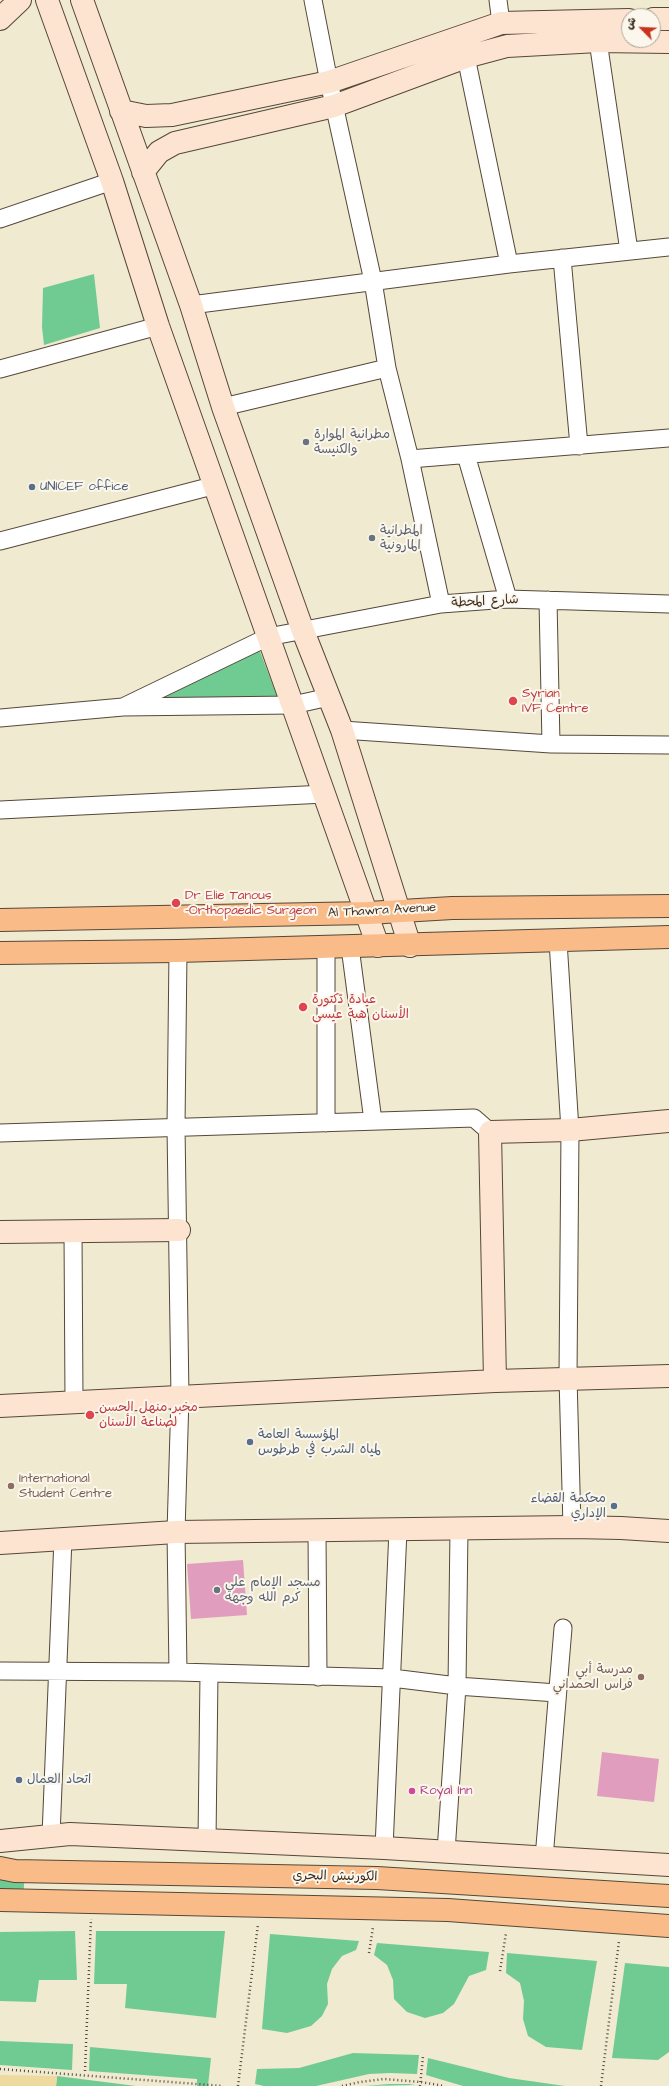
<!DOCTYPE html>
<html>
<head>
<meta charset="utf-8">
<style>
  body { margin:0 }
  #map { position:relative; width:669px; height:2086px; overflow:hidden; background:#f0ead1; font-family:"Architects Daughter","Playpen Sans Arabic",sans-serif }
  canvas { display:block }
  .north { position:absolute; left:621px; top:8px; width:40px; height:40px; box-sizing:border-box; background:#fbf7ec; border:1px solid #aea59a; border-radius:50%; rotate:294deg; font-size:11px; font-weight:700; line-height:16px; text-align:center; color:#3b2a1e }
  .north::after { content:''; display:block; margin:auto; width:14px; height:18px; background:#c8321e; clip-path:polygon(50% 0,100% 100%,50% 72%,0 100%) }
</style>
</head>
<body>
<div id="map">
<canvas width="669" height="2086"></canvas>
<div class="north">ش</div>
</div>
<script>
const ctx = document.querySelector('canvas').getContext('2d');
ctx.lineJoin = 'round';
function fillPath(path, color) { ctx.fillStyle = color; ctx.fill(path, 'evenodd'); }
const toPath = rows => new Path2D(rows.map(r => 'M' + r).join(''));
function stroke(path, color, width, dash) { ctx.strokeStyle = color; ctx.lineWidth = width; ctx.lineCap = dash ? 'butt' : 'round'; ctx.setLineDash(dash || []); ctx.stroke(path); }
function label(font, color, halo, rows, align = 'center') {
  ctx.font = font + ' "Architects Daughter","Playpen Sans Arabic",sans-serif'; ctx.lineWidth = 4; ctx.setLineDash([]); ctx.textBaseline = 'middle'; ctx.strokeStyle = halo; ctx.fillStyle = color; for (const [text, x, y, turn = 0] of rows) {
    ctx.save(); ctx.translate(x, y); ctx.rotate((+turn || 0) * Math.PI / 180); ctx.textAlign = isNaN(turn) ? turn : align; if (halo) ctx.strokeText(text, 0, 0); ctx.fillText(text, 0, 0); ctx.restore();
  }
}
fillPath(toPath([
  [94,274,100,328,44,345,42,327,43,288],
  [258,646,278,699,144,701],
  [0,1868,25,1871,23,1900,0,1900],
  [75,1931,77,1980,39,1980,36,2002,0,2001,0,1932],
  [96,1931,225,1931,216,2018,125,2008,127,1984,94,1984],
  [270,1934,359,1941,356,1950,342,1956,332,1969,327,1984,328,2004,322,2016,311,2026,287,2033,262,2029],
  [377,1943,489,1952,486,1970,469,1976,454,2004,443,2013,425,2018,407,2012,394,1999,393,1980,387,1965,374,1955],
  [507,1953,597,1961,582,2050,546,2047,528,2036,523,2019,524,2001,520,1983,506,1973],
  [625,1963,669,1967,669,2052,658,2060,612,2058],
  [0,2041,73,2044,72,2070,0,2065],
  [90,2047,211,2058,208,2086,197,2086,197,2079,89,2071],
  [353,2053,419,2055,417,2074,390,2073,369,2074,316,2086,264,2086,255,2084,257,2069,299,2068],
  [428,2058,509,2078,565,2086,463,2086,426,2075],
  [57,2076,136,2086,56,2086],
  [389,2084,409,2084,415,2085,365,2086]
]), '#70cb92');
fillPath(toPath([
  [0,2075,57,2076,56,2086,0,2086]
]), '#eeda9e');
fillPath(toPath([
  [243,1560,247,1615,191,1619,187,1564],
  [602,1752,659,1759,654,1802,597,1796]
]), '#e09dbe');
const street = toPath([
  [313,0,329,82,373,281,387,368,410,459,441,604],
  [498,0,501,23],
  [598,41,629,251],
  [466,57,509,264],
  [0,219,112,181],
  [562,258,579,446],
  [191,305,509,264,669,247],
  [0,369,158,326],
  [223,407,387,368],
  [466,455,508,599],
  [410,459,669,438],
  [0,541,216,485],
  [548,600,551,744],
  [123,707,268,637,441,604,508,599,669,604],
  [0,718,123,707,293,705,329,697],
  [342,730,551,744,669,745],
  [0,810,325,794],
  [558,941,570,1130,568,1377,572,1527],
  [326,947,326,1123],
  [350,947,373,1121],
  [0,1133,474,1118,490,1132],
  [73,1231,74,1402],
  [317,1531,318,1677],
  [0,1671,178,1672,392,1678,457,1686,557,1693],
  [178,1672,176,1532,180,1397,176,1127,178,951],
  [51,1836,63,1538],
  [207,1841,209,1673],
  [384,1848,398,1530],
  [446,1852,457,1686,459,1529],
  [544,1858,563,1628]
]);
const secondary = toPath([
  [47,0,112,181,158,326,378,946],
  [82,0,191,305,223,407,303,631,342,730,410,946],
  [0,19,20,0],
  [653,19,669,19],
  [121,111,146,116,172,115,329,82,501,23,629,20],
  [143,172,159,152,175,143,334,106,466,57,507,46,598,41,669,42],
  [0,1232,179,1230],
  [495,1381,490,1132,570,1130,669,1121],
  [0,1406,495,1381,669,1376],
  [0,1543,176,1532,572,1527,621,1528,669,1531],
  [0,1841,70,1834,384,1848,669,1865]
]);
const primary = toPath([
  [0,920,368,913,452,908,669,906],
  [0,953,178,951,669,937],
  [0,1868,15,1871,377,1878,669,1896],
  [0,1900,448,1910,669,1926]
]);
stroke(street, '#564739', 19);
stroke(secondary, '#564739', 24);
stroke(primary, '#564739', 24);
stroke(toPath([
  [369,1953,373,1927],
  [500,1971,506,1933],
  [0,2069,223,2086],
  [85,2071,91,1919],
  [238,2086,258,1924],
  [342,2086,360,2082,384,2079,421,2082,444,2086],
  [420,2086,423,2056],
  [601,2086,619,1941]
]), '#564739', 2.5, [1, 3]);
stroke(street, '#fff', 17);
stroke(secondary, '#fde4d0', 22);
stroke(primary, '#f9bc89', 22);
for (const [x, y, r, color] of [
  [306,442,4,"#6b7280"],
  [32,487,4,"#5c6f8a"],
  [372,538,4,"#6b7280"],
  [513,701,5,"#e0444e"],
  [176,903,5,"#e0444e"],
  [303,1007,5,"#e0444e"],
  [90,1415,5,"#e0444e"],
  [250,1442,4,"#5c6f8a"],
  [11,1486,4,"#8d6e63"],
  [614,1506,4,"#5c6f8a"],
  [217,1590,4,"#6b7280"],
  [641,1677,4,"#8d6e63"],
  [19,1780,4,"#5c6f8a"],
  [412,1791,4,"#d1479c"]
]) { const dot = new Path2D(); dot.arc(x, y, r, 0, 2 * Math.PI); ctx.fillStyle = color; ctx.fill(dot); stroke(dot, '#fbf7ec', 1.5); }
label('13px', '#5b616d', '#fbf7ec', [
  ["مطرانية الموارة",314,435],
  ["والكنيسة",314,450],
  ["المطرانية",380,531],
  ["المارونية",380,546],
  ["مسجد الإمام علي",225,1583],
  ["كرم الله وجهه",225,1598]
], 'left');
label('13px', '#4e5e75', '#fbf7ec', [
  ["UNICEF office",40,487],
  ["المؤسسة العامة",258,1435],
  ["لمياه الشرب في طرطوس",258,1450],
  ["محكمة القضاء",606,1499,"right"],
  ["الإداري",606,1514,"right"],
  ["اتحاد العمال",27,1780]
], 'left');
label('13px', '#3b2a1e', '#fbf7ec', [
  ["شارع المحطة",485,602,-3],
  ["Al Thawra Avenue",382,911,-3],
  ["الكورنيش البحري",335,1877,1]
]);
label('13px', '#be3a42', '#fbf7ec', [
  ["Syrian",522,694],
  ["IVF Centre",522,709],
  ["Dr Elie Tanous",185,896],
  ["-Orthopaedic Surgeon",185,911],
  ["عيادة دّكتورة",312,1000],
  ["الأسنان هبة عيسى",312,1015],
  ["مخبر منهل الحسن",99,1408],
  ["لصناعة الأسنان",99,1423]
], 'left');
label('13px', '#785e54', '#fbf7ec', [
  ["International",19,1479],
  ["Student Centre",19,1494],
  ["مدرسة أبي",633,1670,"right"],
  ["فراس الحمداني",633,1685,"right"]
], 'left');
label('13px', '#b23c85', '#fbf7ec', [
  ["Royal Inn",420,1791]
], 'left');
</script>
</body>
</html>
